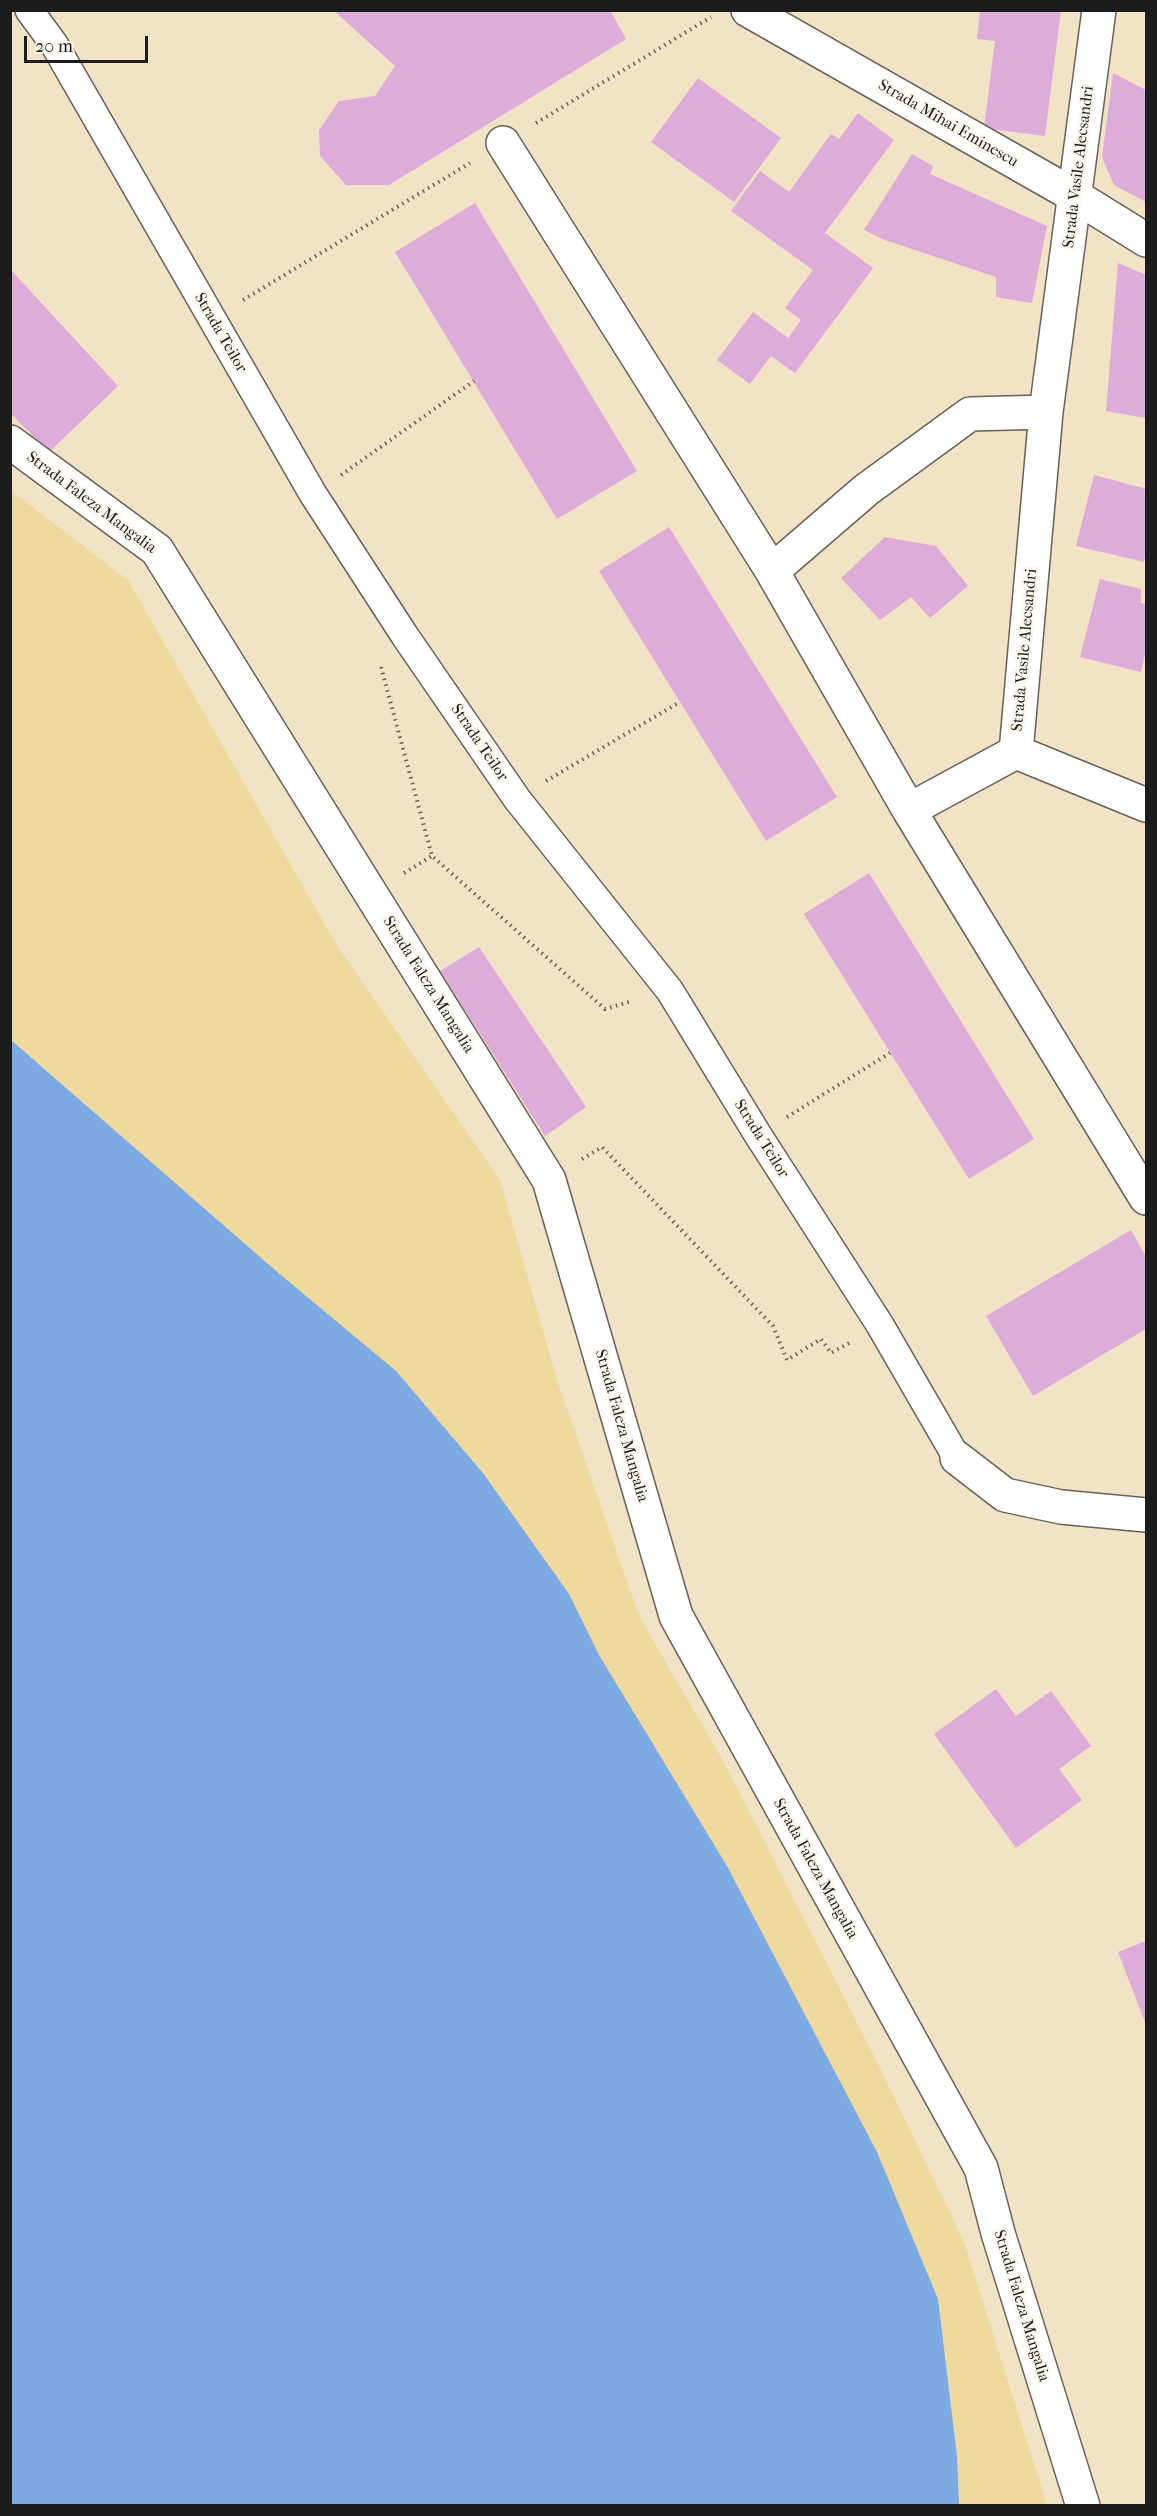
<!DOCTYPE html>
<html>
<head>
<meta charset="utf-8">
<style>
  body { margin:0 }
  #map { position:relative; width:1157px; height:2516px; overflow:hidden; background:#f2e2c6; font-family:"IM FELL French Canon",serif }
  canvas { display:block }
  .frame { position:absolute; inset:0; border:12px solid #1c1c1c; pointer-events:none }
  .scale { position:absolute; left:24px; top:36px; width:124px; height:27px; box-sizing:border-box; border:3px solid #1c1c1c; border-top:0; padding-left:8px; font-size:18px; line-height:21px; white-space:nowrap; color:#1c1c1c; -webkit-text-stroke:4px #fbf7ec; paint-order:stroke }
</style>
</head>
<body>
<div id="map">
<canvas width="1157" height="2516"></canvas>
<div class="frame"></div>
<div class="scale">20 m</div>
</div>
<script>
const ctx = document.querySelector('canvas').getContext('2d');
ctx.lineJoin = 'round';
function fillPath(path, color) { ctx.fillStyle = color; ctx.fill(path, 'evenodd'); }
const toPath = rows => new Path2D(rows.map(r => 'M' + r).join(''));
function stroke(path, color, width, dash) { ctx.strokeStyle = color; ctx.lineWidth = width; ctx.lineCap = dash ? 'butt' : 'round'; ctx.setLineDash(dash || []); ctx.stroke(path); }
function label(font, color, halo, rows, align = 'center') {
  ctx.font = font + ' "IM FELL French Canon",serif'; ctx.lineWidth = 6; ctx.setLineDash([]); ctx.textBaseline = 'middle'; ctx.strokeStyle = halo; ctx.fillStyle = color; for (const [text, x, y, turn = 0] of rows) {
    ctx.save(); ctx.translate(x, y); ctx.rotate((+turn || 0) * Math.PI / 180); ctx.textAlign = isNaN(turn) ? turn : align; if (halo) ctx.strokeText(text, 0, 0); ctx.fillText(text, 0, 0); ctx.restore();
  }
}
fillPath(toPath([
  [10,490,128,580,336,944,500,1180,557,1380,639,1616,725,1764,878,2064,964,2242,1047,2505,959,2505,957,2456,938,2299,877,2152,727,1866,599,1655,569,1594,483,1473,396,1371,275,1270,11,1039]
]), '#eeda9e');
fillPath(toPath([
  [10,1039,275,1270,396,1371,483,1473,569,1594,599,1655,727,1866,877,2152,938,2299,957,2456,959,2505,11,2505]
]), '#7baae5');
fillPath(toPath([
  [333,10,610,10,626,39,389,185,346,185,320,156,319,130,339,101,375,96,395,66],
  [980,10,1061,10,1045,136,984,128,995,41,977,39],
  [1113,73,1146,90,1146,202,1114,185,1102,157],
  [698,78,781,138,734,202,651,142],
  [858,113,894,140,825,233,873,268,795,373,771,356,750,384,717,360,753,312,788,338,801,320,785,308,813,270,731,211,760,171,789,192,831,134,839,139],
  [912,154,933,166,930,174,1047,226,1032,303,996,297,996,277,882,239,864,230],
  [475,203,637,471,557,519,395,252],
  [1118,263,1146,275,1146,418,1106,411],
  [10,269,118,386,49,452,10,413],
  [1094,475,1146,489,1146,552,1144,562,1076,546],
  [669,527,837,797,766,841,599,571],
  [885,537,936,546,968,586,930,618,911,597,880,620,841,578],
  [1100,579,1141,589,1141,603,1146,604,1146,650,1141,672,1080,657],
  [869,873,1034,1139,969,1179,804,914],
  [479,947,586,1107,545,1136,440,971],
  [1131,1230,1146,1257,1146,1329,1033,1396,986,1316],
  [996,1689,1016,1716,1051,1691,1091,1746,1059,1769,1082,1800,1016,1848,934,1734],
  [1146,1941,1146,2025,1118,1952]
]), '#deacd8');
const pedestrian = toPath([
  [29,10,54,44,313,494,405,636,517,799,670,991,758,1135,880,1325,957,1458]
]);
const minor = toPath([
  [748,10,1075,196,1146,240],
  [503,143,772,571,909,810,1146,1198],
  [10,442,157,550,549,1180,676,1616,981,2168,998,2233,1083,2506],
  [772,571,866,490,970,414,1046,412],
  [1016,752,1046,412,1099,10],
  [1016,752,1146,805],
  [909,810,1016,752],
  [957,1458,1005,1495,1061,1507,1146,1515]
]);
stroke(pedestrian, '#676158', 30);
stroke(minor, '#676158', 36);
stroke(toPath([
  [536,123,711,17],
  [243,300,470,163],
  [341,475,474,381],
  [381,667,432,856,605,1009,632,1001],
  [546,781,680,702],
  [404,873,432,856],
  [787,1117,890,1053],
  [582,1159,602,1147,773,1326,787,1360,821,1339,831,1353,851,1342]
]), '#676158', 4, [1.5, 4.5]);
stroke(pedestrian, '#fff', 27);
stroke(minor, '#fff', 33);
label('16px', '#1c1c1c', '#fbf7ec', [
  ["Strada Mihai Eminescu",948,124,30],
  ["Strada Vasile Alecsandri",1079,167,-83],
  ["Strada Teilor",220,333,60],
  ["Strada Faleza Mangalia",91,503,37],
  ["Strada Vasile Alecsandri",1025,650,-85],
  ["Strada Teilor",479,743,56],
  ["Strada Faleza Mangalia",428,985,58],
  ["Strada Teilor",761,1139,58],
  ["Strada Faleza Mangalia",621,1426,74],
  ["Strada Faleza Mangalia",815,1869,61],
  ["Strada Faleza Mangalia",1021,2306,73]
]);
</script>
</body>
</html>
